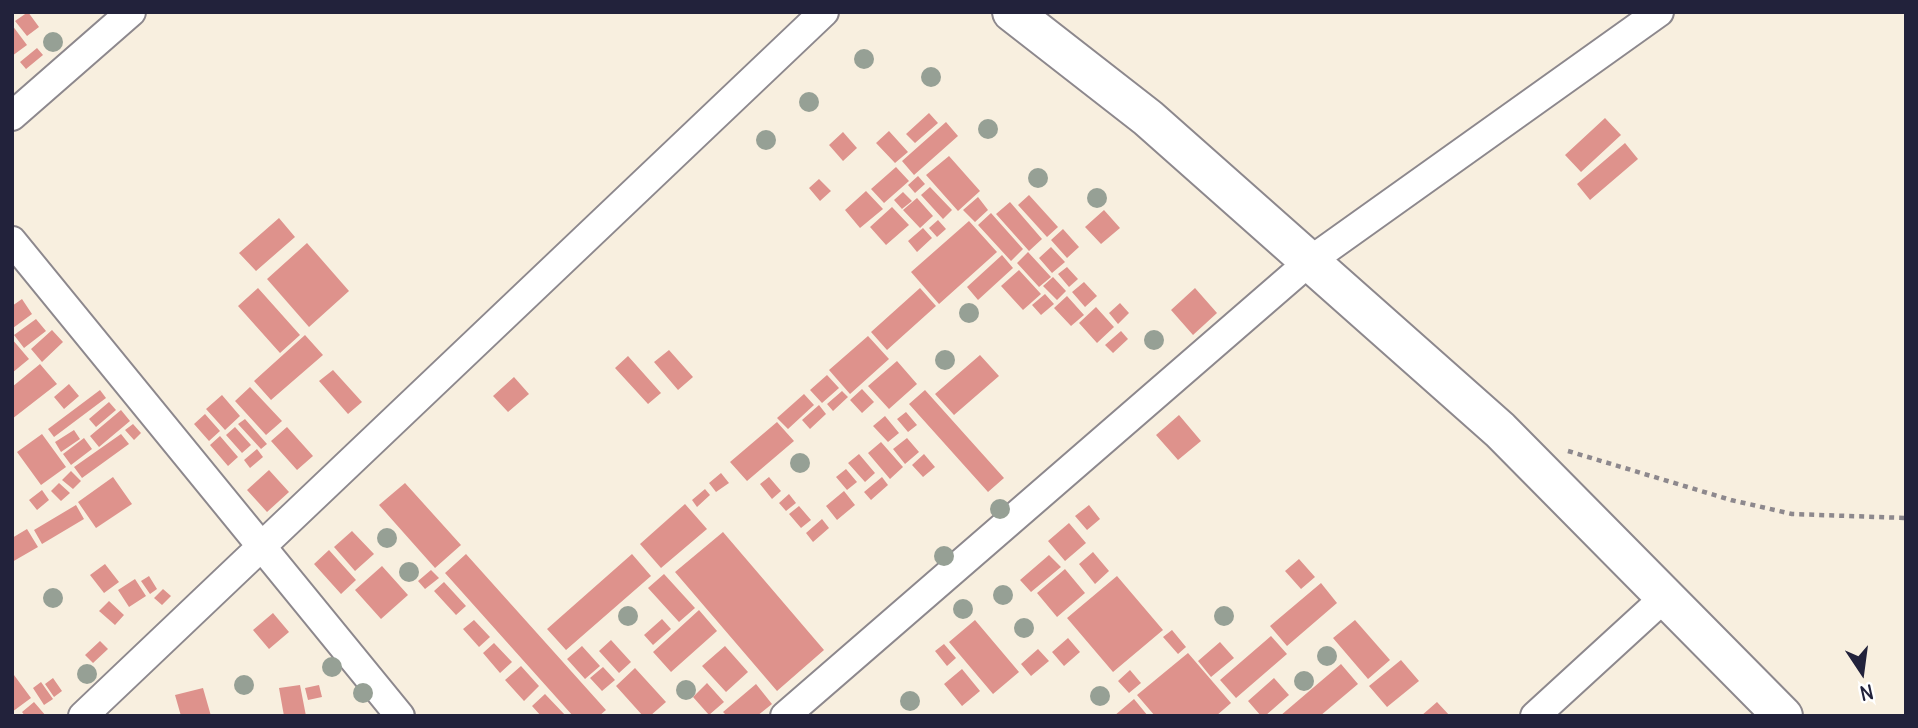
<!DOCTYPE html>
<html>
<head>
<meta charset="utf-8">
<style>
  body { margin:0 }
  #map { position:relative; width:1918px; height:728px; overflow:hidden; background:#f8efdf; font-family:Delius,sans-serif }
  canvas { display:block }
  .frame { position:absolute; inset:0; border:14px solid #22223b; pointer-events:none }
  .north { position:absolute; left:1827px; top:637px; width:70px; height:70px; -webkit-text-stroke:5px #fff; paint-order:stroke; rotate:167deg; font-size:19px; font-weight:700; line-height:28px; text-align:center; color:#22223b }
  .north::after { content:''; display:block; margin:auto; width:24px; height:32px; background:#22223b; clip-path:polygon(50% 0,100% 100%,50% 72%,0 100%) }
</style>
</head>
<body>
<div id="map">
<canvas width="1918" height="728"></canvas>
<div class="frame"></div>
<div class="north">N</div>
</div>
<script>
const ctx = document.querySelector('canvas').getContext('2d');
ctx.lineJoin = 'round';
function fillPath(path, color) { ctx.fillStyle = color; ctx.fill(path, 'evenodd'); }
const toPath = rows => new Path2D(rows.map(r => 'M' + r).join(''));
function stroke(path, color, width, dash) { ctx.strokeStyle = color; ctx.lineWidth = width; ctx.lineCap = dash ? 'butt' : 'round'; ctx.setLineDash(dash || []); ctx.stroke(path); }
fillPath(toPath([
  [28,12,39,27,27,36,15,21],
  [12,25,27,45,12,56],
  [37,48,43,55,26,69,20,62],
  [929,113,938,123,915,143,906,134],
  [1605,118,1621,135,1581,172,1565,155],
  [946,122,958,136,914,175,902,161],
  [889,131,908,152,895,163,876,143],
  [843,132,857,148,843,161,829,145],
  [1625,143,1638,159,1590,200,1577,184],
  [949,156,980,191,958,211,926,175],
  [896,167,909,181,884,203,871,189],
  [918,176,925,184,915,193,908,185],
  [819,179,831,191,820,201,809,188],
  [930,187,952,210,943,219,921,195],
  [866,191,883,209,860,228,845,210],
  [903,192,912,201,902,209,894,200],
  [1029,195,1058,227,1047,237,1018,205],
  [978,197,988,210,975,222,963,210],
  [917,198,933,216,920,228,903,210],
  [1010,202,1042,239,1029,251,996,214],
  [892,207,909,225,886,245,870,227],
  [1104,210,1120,228,1101,244,1085,227],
  [991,213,1023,249,1011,261,978,225],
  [279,218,295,237,256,271,239,253],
  [938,220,946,229,937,237,929,228],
  [969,221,997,252,939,304,911,272],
  [923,228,932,238,917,252,908,241],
  [1063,229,1079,247,1067,258,1051,240],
  [307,243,349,291,309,327,267,279],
  [1051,247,1065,262,1052,273,1039,258],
  [1028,252,1051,277,1039,287,1017,263],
  [1002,255,1013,268,978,300,967,287],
  [1067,267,1078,279,1069,287,1058,274],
  [1019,270,1041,294,1023,310,1001,286],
  [1053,277,1066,291,1057,300,1043,286],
  [1084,282,1097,296,1085,307,1072,292],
  [258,288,300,335,280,353,238,306],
  [920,288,936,306,887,350,871,332],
  [1195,288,1217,313,1193,335,1171,310],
  [1045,294,1054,304,1041,315,1032,305],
  [1067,296,1084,315,1071,326,1054,308],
  [22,299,32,314,13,328,12,306],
  [1120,303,1129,313,1118,324,1109,313],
  [1096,307,1114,327,1097,343,1079,323],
  [36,319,46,331,24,348,14,335],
  [52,330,63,342,42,362,31,349],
  [1121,331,1128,339,1113,353,1105,345],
  [305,335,323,355,271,400,254,381],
  [868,336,889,359,850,394,829,370],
  [12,339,29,359,12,373],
  [669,350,693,377,678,390,654,362],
  [980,355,999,376,954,415,935,394],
  [628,356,661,393,648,404,615,368],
  [897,361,917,384,889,409,868,386],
  [40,364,57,384,12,419,12,387],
  [333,370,362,402,348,414,319,381],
  [827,375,839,388,822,403,810,390],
  [514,377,529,394,508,412,493,396],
  [69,384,79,396,64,409,54,397],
  [250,387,282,421,266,435,235,401],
  [862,389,874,402,862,413,850,400],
  [100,390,106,398,54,437,48,429],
  [925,390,1004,478,988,492,909,404],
  [842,391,848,397,833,411,827,404],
  [804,394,814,405,788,429,777,418],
  [222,395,240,416,225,430,206,409],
  [109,402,116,410,96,427,89,419],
  [819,405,826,414,810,429,802,420],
  [121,410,130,421,99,447,90,436],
  [906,412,917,425,908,432,897,419],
  [205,414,220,431,209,441,194,424],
  [1179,415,1201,441,1178,460,1156,435],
  [885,416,899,433,888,442,873,426],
  [245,419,267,444,261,449,238,424],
  [777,422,794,441,747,481,730,462],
  [133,424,141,433,134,440,125,430],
  [235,427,251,445,242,453,226,435],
  [287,427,313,456,297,470,271,441],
  [74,430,80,439,61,452,55,442],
  [42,434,66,467,41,485,17,452],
  [121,434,129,444,82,478,74,467],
  [220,436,238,457,228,466,210,445],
  [84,438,92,449,71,465,63,454],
  [907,438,919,452,905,464,893,449],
  [881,442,903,467,890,479,868,453],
  [257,449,263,457,250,468,244,460],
  [859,454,875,473,865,482,848,463],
  [924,454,935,467,923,477,912,465],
  [846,469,857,482,847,490,836,477],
  [269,470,289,492,267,512,247,490],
  [71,471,81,481,73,489,62,480],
  [721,473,729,483,716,492,709,483],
  [113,477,132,504,96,528,78,502],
  [769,477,781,491,772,499,760,484],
  [882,477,888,485,871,500,864,492],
  [59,483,70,493,61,501,51,491],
  [405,483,461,545,435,568,379,505],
  [705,489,710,495,697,507,692,500],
  [42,490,49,500,37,510,29,500],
  [844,491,855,505,837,520,826,506],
  [789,494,796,503,786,511,779,503],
  [685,504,707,529,661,568,640,544],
  [76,505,84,519,42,544,34,530],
  [1089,505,1100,519,1087,530,1075,516],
  [799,506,811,520,801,528,789,514],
  [822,519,829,528,813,542,806,533],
  [1069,523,1086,543,1065,561,1048,541],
  [27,529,38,547,12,562,12,538],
  [352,531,374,554,355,571,334,547],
  [723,532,824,650,777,691,675,572],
  [329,550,356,580,341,594,314,564],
  [1093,552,1109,571,1095,584,1079,564],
  [466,554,606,710,599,716,573,716,445,573],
  [632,554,651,576,566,650,547,629],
  [1049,555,1061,567,1031,592,1020,580],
  [1299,559,1315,577,1301,589,1285,571],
  [105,564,119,582,104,593,90,575],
  [382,566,408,595,381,619,355,590],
  [1065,569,1085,593,1057,617,1037,593],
  [431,570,439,578,425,589,418,581],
  [664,574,695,608,679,622,648,588],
  [149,576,157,589,150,594,141,581],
  [1117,576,1163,630,1113,672,1067,618],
  [135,579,146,596,129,607,118,590],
  [444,582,466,606,456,615,434,591],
  [1321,583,1337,603,1287,646,1270,626],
  [163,589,171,596,162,605,154,598],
  [109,601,124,615,115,625,99,611],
  [699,610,717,631,671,672,653,652],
  [273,613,289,632,269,649,253,630],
  [662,619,671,629,653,645,644,635],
  [474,620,490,637,479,647,463,629],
  [975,620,1019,672,993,694,949,642],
  [1355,620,1390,660,1368,679,1333,638],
  [1172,630,1186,647,1178,654,1163,637],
  [1271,636,1287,654,1236,698,1220,680],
  [1068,638,1080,652,1064,666,1052,652],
  [611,640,631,662,619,673,599,651],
  [100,641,108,649,93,663,85,655],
  [1220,642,1234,658,1211,677,1198,661],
  [494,643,512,662,500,673,483,653],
  [944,644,956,658,947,666,935,651],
  [582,646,600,666,585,679,567,659],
  [725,646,748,672,726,692,702,666],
  [1038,649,1049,661,1031,676,1021,664],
  [1188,653,1231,703,1216,716,1155,716,1137,695],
  [1401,660,1419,681,1387,707,1369,686],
  [1341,664,1358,684,1320,716,1280,716],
  [521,666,539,686,524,701,505,680],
  [603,667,615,680,602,691,590,678],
  [635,668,666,702,650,716,643,716,616,686],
  [962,669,980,691,962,706,944,684],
  [1130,670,1141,683,1129,693,1118,681],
  [14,675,31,698,12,712,12,676],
  [53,678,62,691,54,697,45,684],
  [1274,678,1289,695,1265,716,1261,716,1248,701],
  [41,682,53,699,44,705,33,688],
  [707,683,724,702,709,715,693,697],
  [756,684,772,704,757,716,727,716,723,712],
  [300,685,306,716,284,716,279,688],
  [319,685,322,697,308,700,305,688],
  [203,688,211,716,181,716,175,695],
  [545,694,566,716,541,716,532,706],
  [1134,699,1148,716,1114,716],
  [34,702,46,716,25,716,22,712],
  [1437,702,1450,716,1421,716]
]), '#de928c');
const minor = toPath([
  [12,116,131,12],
  [12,241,400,716],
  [83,716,824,12],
  [785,716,1310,261,1659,12],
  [1535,716,1665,597]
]);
const primary = toPath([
  [1012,12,1148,118,1500,430,1783,716]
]);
stroke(minor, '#8d888d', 32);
stroke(primary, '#8d888d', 42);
stroke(toPath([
  [1568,451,1731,500,1792,514,1906,518]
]), '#8d888d', 4.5, [5, 5]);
stroke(minor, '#fff', 28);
stroke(primary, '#fff', 38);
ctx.fillStyle = '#96a095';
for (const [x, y] of [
  [53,42],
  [864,59],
  [931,77],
  [809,102],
  [988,129],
  [766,140],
  [1038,178],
  [1097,198],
  [969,313],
  [1154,340],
  [945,360],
  [800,463],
  [1000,509],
  [387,538],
  [944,556],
  [409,572],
  [1003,595],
  [53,598],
  [963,609],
  [628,616],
  [1224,616],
  [1024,628],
  [1327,656],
  [332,667],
  [87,674],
  [1304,681],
  [244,685],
  [686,690],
  [363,693],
  [1100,696],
  [910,701]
]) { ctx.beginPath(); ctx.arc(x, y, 10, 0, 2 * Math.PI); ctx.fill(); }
</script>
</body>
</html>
